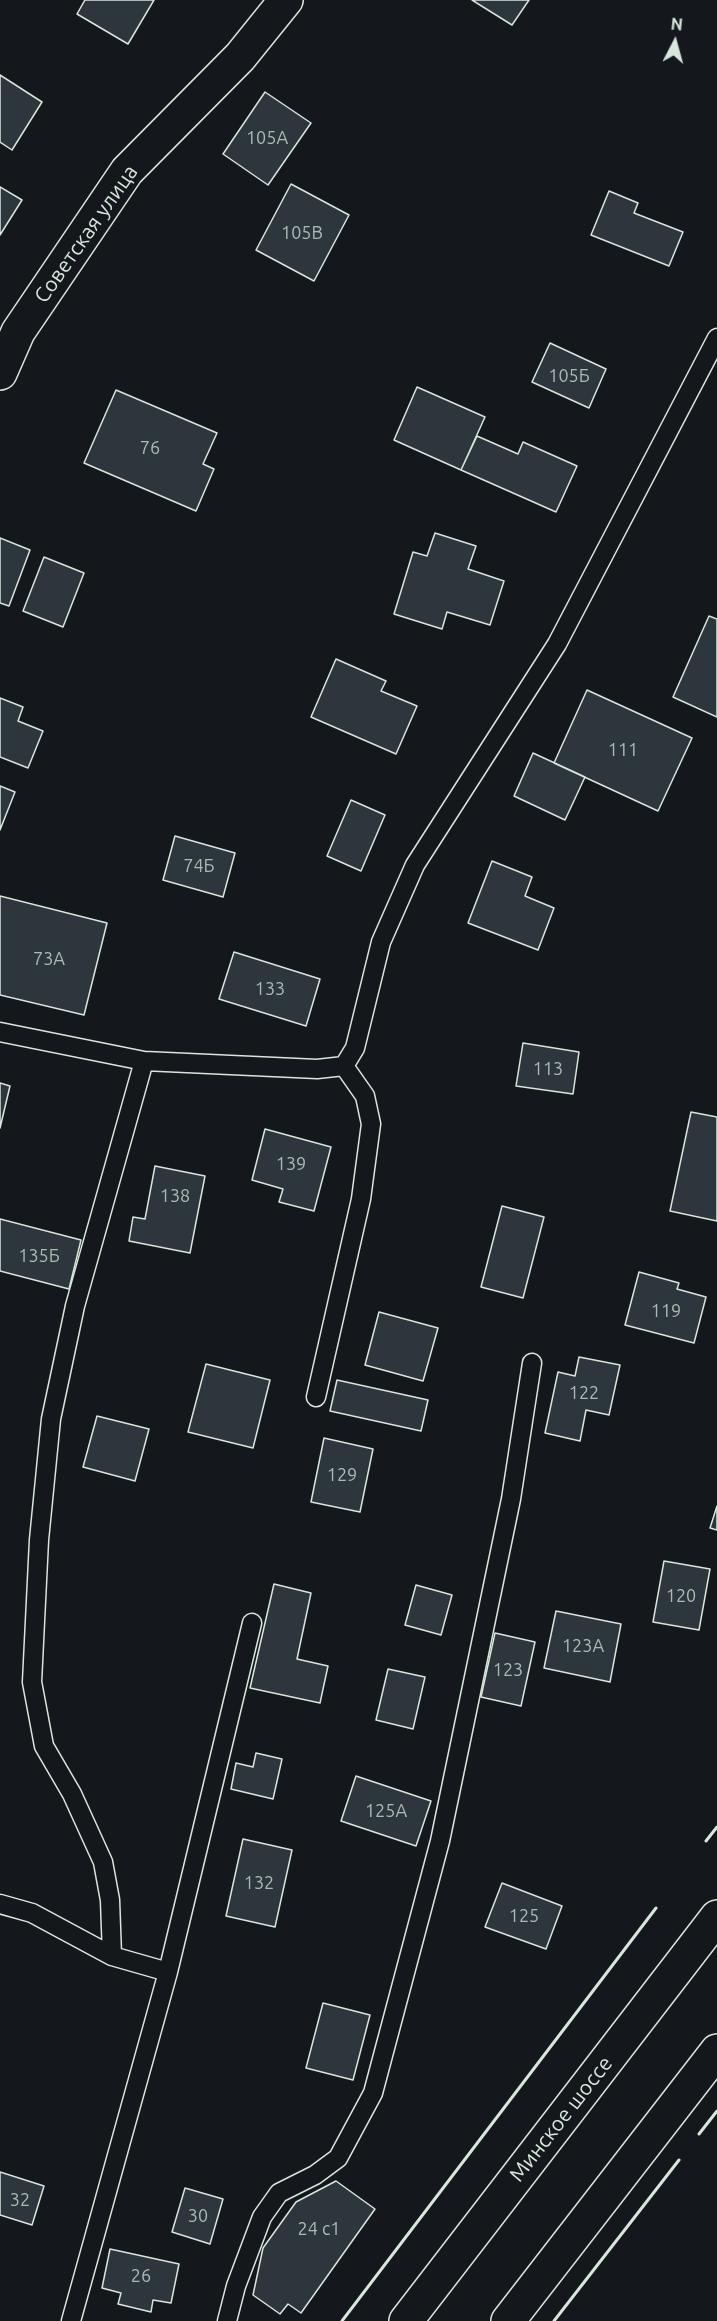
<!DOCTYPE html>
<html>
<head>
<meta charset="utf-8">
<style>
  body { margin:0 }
  #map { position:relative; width:717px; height:2321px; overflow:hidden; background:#14181c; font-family:Ubuntu,sans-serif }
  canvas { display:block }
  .north { position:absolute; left:645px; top:12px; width:60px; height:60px; -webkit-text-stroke:4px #14181c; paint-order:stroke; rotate:6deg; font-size:16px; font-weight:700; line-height:24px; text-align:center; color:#d8e6dc }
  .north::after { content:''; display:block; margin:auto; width:21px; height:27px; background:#d8e6dc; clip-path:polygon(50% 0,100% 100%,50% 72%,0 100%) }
</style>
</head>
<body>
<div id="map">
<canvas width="717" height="2321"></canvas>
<div class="north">N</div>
</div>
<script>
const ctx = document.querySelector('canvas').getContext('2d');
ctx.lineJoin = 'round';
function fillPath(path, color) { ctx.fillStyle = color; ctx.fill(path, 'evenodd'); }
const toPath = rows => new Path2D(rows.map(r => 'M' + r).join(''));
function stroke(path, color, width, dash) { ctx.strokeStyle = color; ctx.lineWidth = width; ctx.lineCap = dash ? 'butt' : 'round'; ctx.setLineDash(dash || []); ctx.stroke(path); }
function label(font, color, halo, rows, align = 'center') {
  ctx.font = font + ' Ubuntu,sans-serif'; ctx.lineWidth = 4.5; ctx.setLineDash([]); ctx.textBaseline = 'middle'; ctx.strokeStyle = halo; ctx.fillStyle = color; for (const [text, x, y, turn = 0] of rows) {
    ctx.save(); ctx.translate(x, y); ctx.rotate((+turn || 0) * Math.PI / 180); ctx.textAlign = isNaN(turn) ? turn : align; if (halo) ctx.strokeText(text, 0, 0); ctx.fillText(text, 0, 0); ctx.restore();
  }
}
const building = toPath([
  [85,0,154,0,128,44,77,14,85,0],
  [472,0,529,0,512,25,472,0],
  [0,75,42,102,12,150,0,142,0,75],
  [265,92,311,123,268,185,223,154,265,92],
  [291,184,349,215,314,281,256,250,291,184],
  [0,187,22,200,0,235,0,187],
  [609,191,638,203,634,213,683,232,669,266,591,235,609,191],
  [550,343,606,369,589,408,532,382,550,343],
  [417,387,485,417,461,470,394,440,417,387],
  [116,390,217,433,203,464,214,469,196,511,84,463,116,390],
  [477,436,518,454,523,442,577,466,556,512,461,470,477,436],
  [435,533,476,546,468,569,504,581,490,625,447,612,442,629,394,614,413,552,427,556,435,533],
  [0,538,30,550,9,606,0,603,0,538],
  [44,557,84,573,63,627,23,611,44,557],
  [709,616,717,619,717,717,673,697,709,616],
  [336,659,386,681,381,691,417,706,396,754,311,717,336,659],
  [587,690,692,738,658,811,554,763,587,690],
  [0,698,23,707,18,721,43,731,28,768,0,757,0,698],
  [533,753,585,777,565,820,514,796,533,753],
  [0,786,15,792,0,830,0,786],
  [351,800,385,815,361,871,327,856,351,800],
  [175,836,235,853,223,897,163,880,175,836],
  [492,861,532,877,525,896,554,908,538,950,468,923,492,861],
  [0,896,107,923,84,1015,0,995,0,896],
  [234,952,320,979,306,1026,219,999,234,952],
  [523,1043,579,1052,573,1094,516,1086,523,1043],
  [0,1083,10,1086,0,1128,0,1083],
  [691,1112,717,1117,717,1221,670,1211,691,1112],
  [265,1129,331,1147,314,1211,279,1202,283,1189,252,1180,265,1129],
  [155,1166,205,1176,190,1253,129,1241,133,1217,145,1219,155,1166],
  [502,1206,544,1217,523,1298,481,1287,502,1206],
  [0,1219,81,1240,69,1289,0,1271,0,1219],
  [639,1272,679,1283,677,1289,706,1297,694,1343,625,1325,639,1272],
  [379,1312,438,1328,423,1381,365,1365,379,1312],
  [579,1357,620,1365,609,1415,586,1410,580,1441,545,1433,558,1372,575,1376,579,1357],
  [206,1364,270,1380,253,1448,188,1432,206,1364],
  [337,1380,428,1400,421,1431,330,1411,337,1380],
  [97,1416,149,1429,135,1481,83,1467,97,1416],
  [324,1438,373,1449,360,1512,311,1502,324,1438],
  [717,1506,717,1530,710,1528,717,1506],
  [664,1561,710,1569,699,1630,653,1622,664,1561],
  [274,1584,311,1593,297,1659,328,1666,320,1703,250,1688,274,1584],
  [416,1585,452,1595,441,1635,405,1625,416,1585],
  [556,1611,621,1624,610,1682,544,1668,556,1611],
  [495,1633,535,1642,521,1706,481,1697,495,1633],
  [388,1669,425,1677,413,1729,376,1720,388,1669],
  [256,1753,282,1759,273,1799,231,1789,236,1763,253,1767,256,1753],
  [356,1776,431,1801,416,1846,341,1821,356,1776],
  [243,1839,292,1850,275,1927,226,1916,243,1839],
  [502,1883,562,1906,546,1949,485,1927,502,1883],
  [323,2003,370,2015,353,2080,306,2068,323,2003],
  [0,2172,44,2186,32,2225,0,2215,0,2172],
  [336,2181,375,2209,301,2313,288,2304,280,2314,253,2295,263,2248,296,2202,336,2181],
  [185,2188,223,2199,210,2244,172,2232,185,2188],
  [110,2249,179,2264,171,2303,153,2300,151,2312,118,2304,121,2293,102,2288,110,2249]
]);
fillPath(building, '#2c363c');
stroke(building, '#d8e6dc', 1.5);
const lane = toPath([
  [0,1032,144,1061,317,1069,344,1066],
  [344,1066,355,1048,381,942,415,865,557,644,717,338],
  [316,1397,361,1199,371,1124,365,1096,344,1066],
  [0,1904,32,1913,112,1956,168,1972],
  [112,1956,110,1900,103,1862,72,1794,44,1746,32,1682,39,1540,51,1419,75,1306,144,1061],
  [71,2321,168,1972,252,1623],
  [227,2321,236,2286,262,2217,279,2193,315,2175,338,2158,373,2093,440,1841,511,1499,532,1363]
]);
const street = toPath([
  [0,373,18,332,127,171,240,57,286,0]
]);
const highway = toPath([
  [406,2321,717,1917],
  [508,2321,717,2051]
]);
stroke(lane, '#d8e6dc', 21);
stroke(street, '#d8e6dc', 36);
stroke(highway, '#d8e6dc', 36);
stroke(lane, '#14181c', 18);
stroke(street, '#14181c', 33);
stroke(highway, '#14181c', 33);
stroke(toPath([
  [706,1841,717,1827],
  [699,2134,717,2111],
  [342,2321,656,1908],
  [554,2321,679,2160]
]), '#d8e6dc', 3);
label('18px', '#adbab4', null, [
  ["105А",267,138],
  ["105В",302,233],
  ["105Б",569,376],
  ["76",150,448],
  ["111",623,750],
  ["74Б",199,866],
  ["73А",49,959],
  ["133",270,989],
  ["113",548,1069],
  ["139",291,1164],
  ["138",175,1196],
  ["135Б",39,1256],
  ["119",666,1311],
  ["122",584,1393],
  ["129",342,1475],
  ["120",681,1596],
  ["123А",583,1646],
  ["123",508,1670],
  ["125А",386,1811],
  ["132",259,1883],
  ["125",524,1916],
  ["32",20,2200],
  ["30",198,2216],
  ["24 с1",319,2229],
  ["26",141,2276]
]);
label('21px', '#d8e6dc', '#14181c', [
  ["Советская улица",86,234,-55],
  ["Минское шоссе",561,2119,-52]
]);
</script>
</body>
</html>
